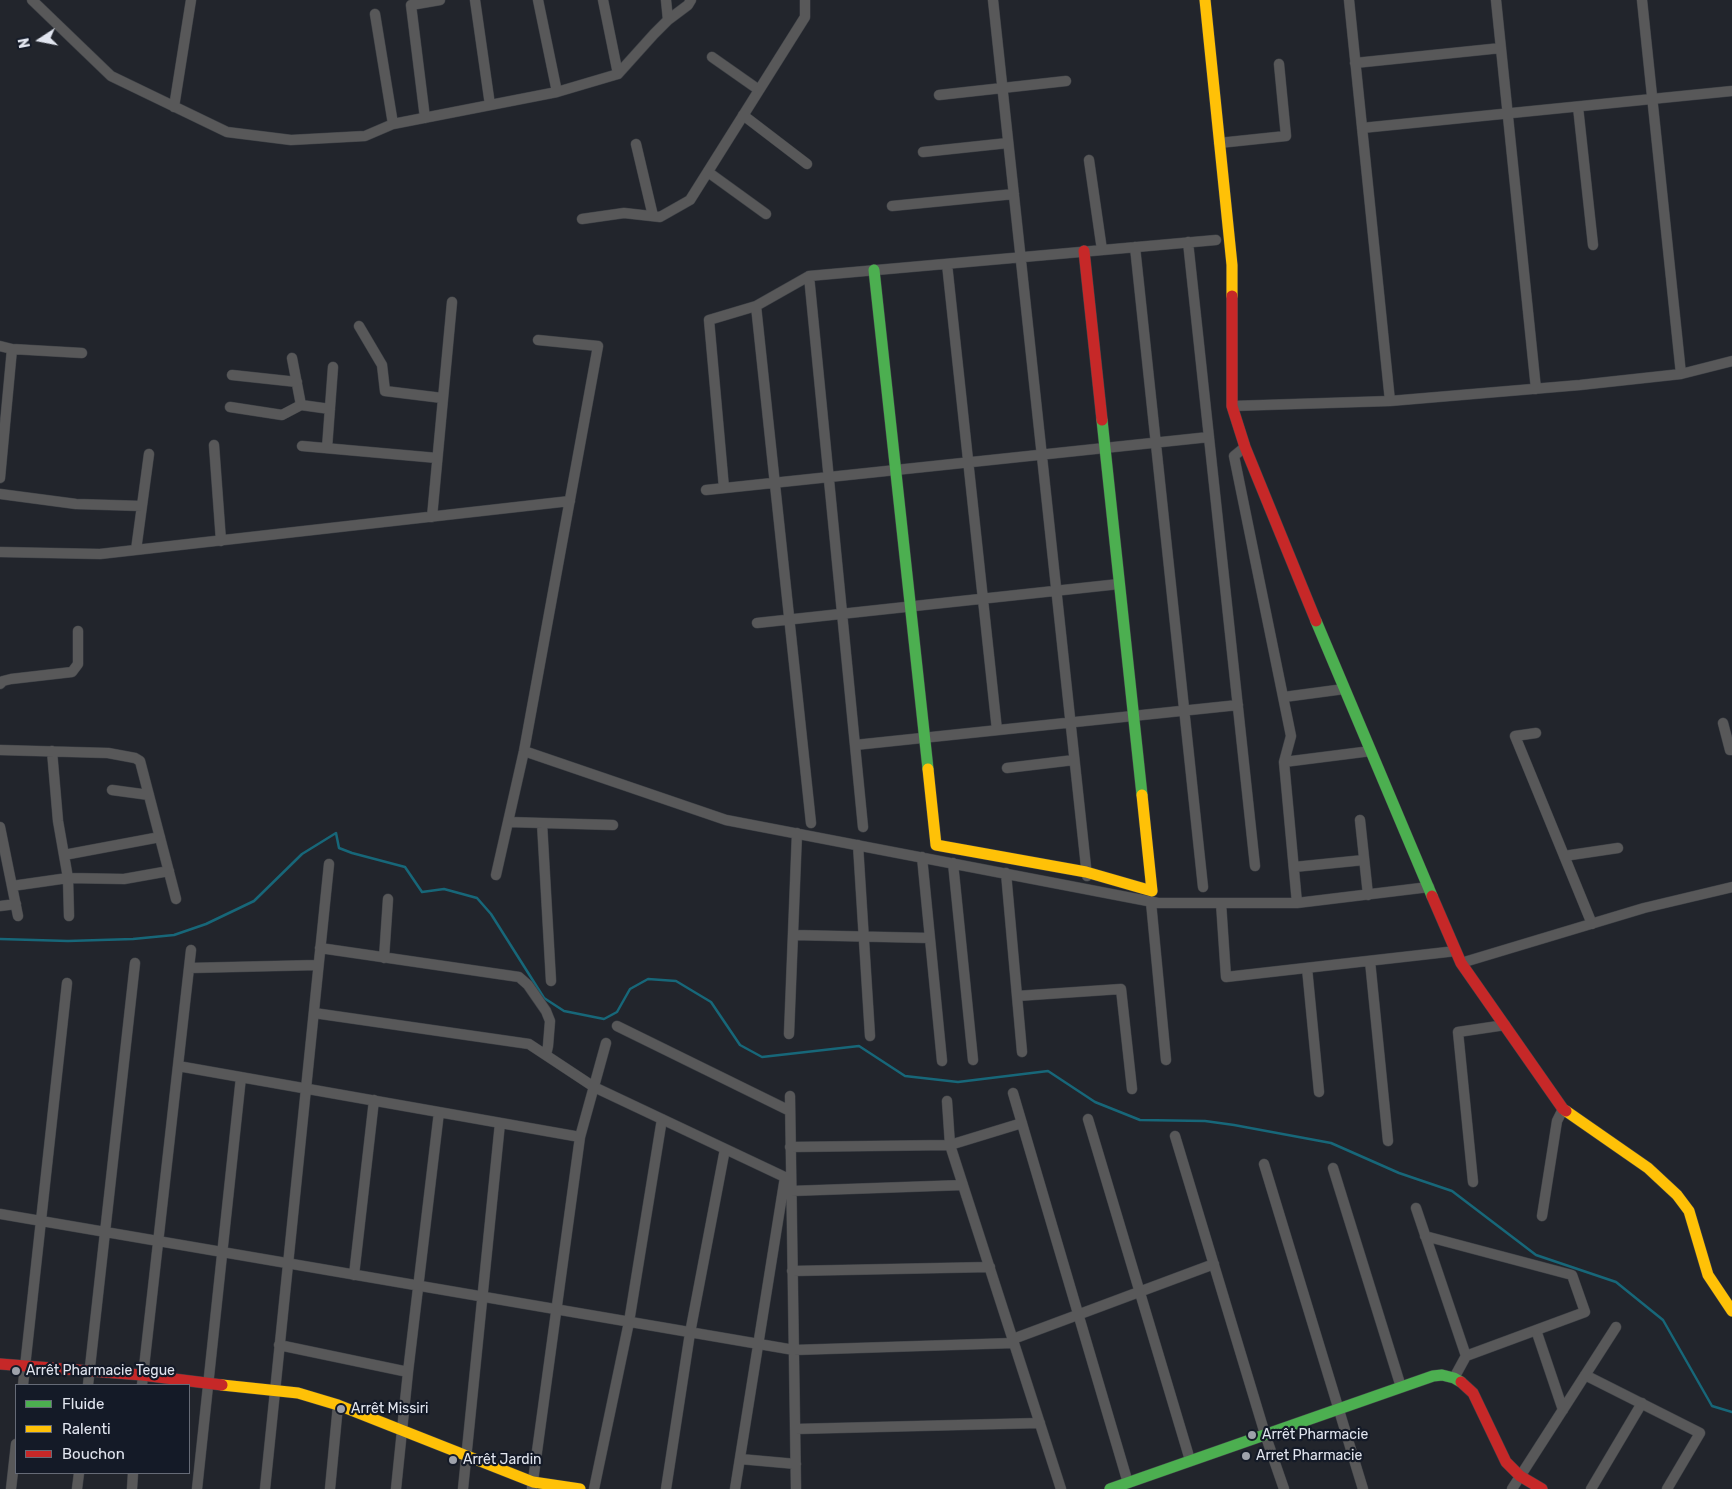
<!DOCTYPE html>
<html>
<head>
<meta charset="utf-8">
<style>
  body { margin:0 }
  #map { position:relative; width:1732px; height:1489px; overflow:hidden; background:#22252c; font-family:Rubik,sans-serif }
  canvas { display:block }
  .legend { position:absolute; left:15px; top:1384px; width:175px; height:90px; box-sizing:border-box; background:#141a27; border:1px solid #666b77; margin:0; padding:6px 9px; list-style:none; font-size:15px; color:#e1e5ef }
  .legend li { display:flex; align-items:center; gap:10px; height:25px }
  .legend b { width:25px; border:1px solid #666b77 }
  .north { position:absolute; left:15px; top:15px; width:50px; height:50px; -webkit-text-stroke:4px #141a27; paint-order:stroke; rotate:259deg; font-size:14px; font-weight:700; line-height:20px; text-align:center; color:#e1e5ef }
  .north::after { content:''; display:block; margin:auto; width:18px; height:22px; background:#e1e5ef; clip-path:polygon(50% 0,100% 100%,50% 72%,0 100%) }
</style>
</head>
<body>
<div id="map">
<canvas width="1732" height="1489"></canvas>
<ul class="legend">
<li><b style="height:6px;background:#4caf50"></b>Fluide</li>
<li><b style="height:6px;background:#ffc107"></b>Ralenti</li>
<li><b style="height:6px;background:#c62828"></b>Bouchon</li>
</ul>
<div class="north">N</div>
</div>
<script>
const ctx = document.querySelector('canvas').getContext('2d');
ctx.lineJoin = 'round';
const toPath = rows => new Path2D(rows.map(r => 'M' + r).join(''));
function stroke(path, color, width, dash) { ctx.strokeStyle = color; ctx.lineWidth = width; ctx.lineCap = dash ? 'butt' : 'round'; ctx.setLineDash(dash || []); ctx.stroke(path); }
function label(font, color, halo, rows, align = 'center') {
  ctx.font = font + ' Rubik,sans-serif'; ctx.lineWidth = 4.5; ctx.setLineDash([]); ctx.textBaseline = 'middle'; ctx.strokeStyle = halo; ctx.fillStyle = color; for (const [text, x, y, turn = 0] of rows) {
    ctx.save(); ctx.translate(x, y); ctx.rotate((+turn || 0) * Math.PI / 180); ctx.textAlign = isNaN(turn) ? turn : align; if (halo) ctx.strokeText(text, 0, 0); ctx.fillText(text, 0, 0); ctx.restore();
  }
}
stroke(toPath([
  [0,939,68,941,133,939,174,935,206,924,254,901,302,854,336,833,339,848,352,853,405,867,422,892,444,889,477,898,491,914,544,998,564,1011,604,1019,617,1012,630,989,648,979,676,981,711,1002,740,1045,762,1057,859,1046,905,1076,958,1082,1048,1071,1095,1102,1140,1120,1205,1121,1234,1125,1331,1143,1399,1173,1452,1191,1536,1255,1616,1282,1663,1320,1712,1406,1732,1412]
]), '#176779', 2.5);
const street = toPath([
  [32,0,111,76,227,132,291,140,365,136,393,124,557,92,618,74,654,34,668,20,688,5,691,0],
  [475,0,490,105],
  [538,0,557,92],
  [603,0,618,74],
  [666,0,668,20],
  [993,0,1087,876],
  [1349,0,1390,401],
  [1496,0,1536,389],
  [1642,0,1681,374],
  [375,14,393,124],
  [712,57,759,90],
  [1355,63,1501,48],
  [939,95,1066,81],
  [174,107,191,0],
  [1578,107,1593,245],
  [743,115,807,164],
  [425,118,411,5,440,0],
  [1362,128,1732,91],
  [1219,143,1286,136,1279,64],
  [636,144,653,216],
  [923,152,1008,143],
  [1089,160,1102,250],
  [708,172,766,214],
  [892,206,1014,194],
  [582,219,624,213,660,217,690,200,805,17,805,0],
  [1188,242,1255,866],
  [1135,247,1203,887],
  [947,264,997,730],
  [809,276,863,827],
  [756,306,811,823],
  [359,326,382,365,385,391,442,398],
  [0,346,12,349,82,353],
  [292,358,301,405],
  [232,375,297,382],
  [1232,406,1390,401,1580,385,1681,374,1732,361],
  [230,407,282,415,301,405,330,409],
  [214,445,221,541],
  [302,446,437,458],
  [1245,447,1234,456,1291,736,1284,762,1297,903],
  [327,448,333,367],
  [0,478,12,349],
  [724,488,709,320,756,306,809,276,1216,240],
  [706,490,1209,437],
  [0,494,76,504,142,506],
  [432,517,452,302],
  [136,550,149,454],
  [0,552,100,554,570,501],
  [757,623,1119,584],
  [0,684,3,681,11,679,72,672,78,664,78,631],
  [1284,697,1344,689],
  [1723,723,1730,750,1732,750],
  [1536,733,1515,736,1592,924],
  [855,745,1238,705],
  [0,750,108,753,135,758,140,761,176,899],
  [52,751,58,821,68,878,69,916],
  [524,751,726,820,1158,903,1297,903,1429,887],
  [1284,762,1371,751],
  [1007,768,1074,760],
  [112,790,149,795],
  [1360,820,1368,895],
  [508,822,613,825],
  [542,823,551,981],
  [0,827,18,916],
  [858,845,870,1036],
  [64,855,160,837],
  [1564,856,1618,848],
  [922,857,942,1061],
  [953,863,973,1060],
  [1294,867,1364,860],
  [1006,873,1022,1052],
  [496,875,524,751,598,346,538,340],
  [12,886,68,878,124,879,169,871],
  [1151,902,1166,1060],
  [1221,903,1226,977,1456,951],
  [0,906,16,904],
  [793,935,930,938],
  [320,948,519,977,528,985,546,1011,550,1021,548,1046,546,1055],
  [384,958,388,899],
  [1370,961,1388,1141],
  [1461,963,1644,908,1732,887],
  [189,968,318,965],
  [1307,968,1319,1092],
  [1017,996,1121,989,1132,1089],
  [314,1013,529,1044,594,1087,791,1180],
  [617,1026,790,1111],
  [789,1034,797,833],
  [178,1066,580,1137],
  [1013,1093,1128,1483],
  [790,1096,796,1489],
  [947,1101,950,1145,1061,1489],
  [1088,1119,1190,1460],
  [1175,1136,1265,1434,1284,1489],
  [790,1147,950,1145,1022,1123],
  [1264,1164,1363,1489],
  [1333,1168,1401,1387],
  [1473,1182,1458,1032,1505,1025],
  [791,1191,963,1185],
  [1416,1208,1466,1356],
  [0,1214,794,1350,1014,1343],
  [1542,1216,1557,1121,1563,1109],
  [1425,1236,1572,1275,1585,1312,1466,1356,1454,1378],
  [792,1271,990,1267],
  [354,1275,374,1100],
  [1536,1330,1563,1410],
  [1013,1339,1214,1264],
  [279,1345,408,1372],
  [1585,1375,1700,1433,1667,1489],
  [23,1385,67,983],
  [88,1385,135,963],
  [142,1385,191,950],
  [795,1429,1040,1423],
  [740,1459,796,1464],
  [532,1488,580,1137,606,1043],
  [11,1489,16,1444],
  [77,1489,79,1473],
  [132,1489,133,1473],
  [197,1489,241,1077],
  [265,1489,329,864],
  [330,1489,338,1405],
  [396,1489,408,1372,439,1112],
  [463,1489,500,1123],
  [594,1489,629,1322,662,1119],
  [666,1489,690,1333,725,1149],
  [735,1489,785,1177],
  [1512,1489,1616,1327],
  [1591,1489,1642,1403]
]);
const fast = toPath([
  [874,270,928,769],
  [1102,420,1142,795],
  [1316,621,1432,896],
  [1110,1489,1433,1376,1442,1375,1454,1378,1461,1382]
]);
const slow = toPath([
  [1205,0,1232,265,1232,296],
  [928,769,936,845,1086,872,1152,891,1142,795],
  [1566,1111,1648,1168,1677,1195,1689,1211,1708,1275,1732,1311],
  [222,1385,298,1393,338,1405,533,1482,580,1489]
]);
const jam = toPath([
  [1084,251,1102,420],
  [1232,296,1232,406,1245,447,1316,621],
  [1432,896,1461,963,1563,1109,1566,1111],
  [0,1364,142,1375,222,1385],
  [1461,1382,1473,1393,1506,1462,1520,1476,1542,1489]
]);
stroke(street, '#3e4146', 11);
stroke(fast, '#3e4146', 12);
stroke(slow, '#3e4146', 12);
stroke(jam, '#3e4146', 12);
stroke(street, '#585859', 10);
stroke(fast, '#4caf50', 11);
stroke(slow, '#ffc107', 11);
stroke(jam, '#c62828', 11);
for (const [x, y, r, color] of [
  [16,1371,5,"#9ea2ab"],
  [341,1409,5,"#9ea2ab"],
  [1252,1435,5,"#9ea2ab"],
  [1246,1456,5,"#9ea2ab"],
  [453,1460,5,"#9ea2ab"]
]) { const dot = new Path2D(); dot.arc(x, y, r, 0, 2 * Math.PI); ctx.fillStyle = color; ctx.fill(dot); stroke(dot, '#141a27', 2); }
label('14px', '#e1e5ef', '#141a27', [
  ["Arrêt Pharmacie Tegue",26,1371],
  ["Arrêt Missiri",351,1409],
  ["Arrêt Pharmacie",1262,1435],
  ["Arret Pharmacie",1256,1456],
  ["Arrêt Jardin",463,1460]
], 'left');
</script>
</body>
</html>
